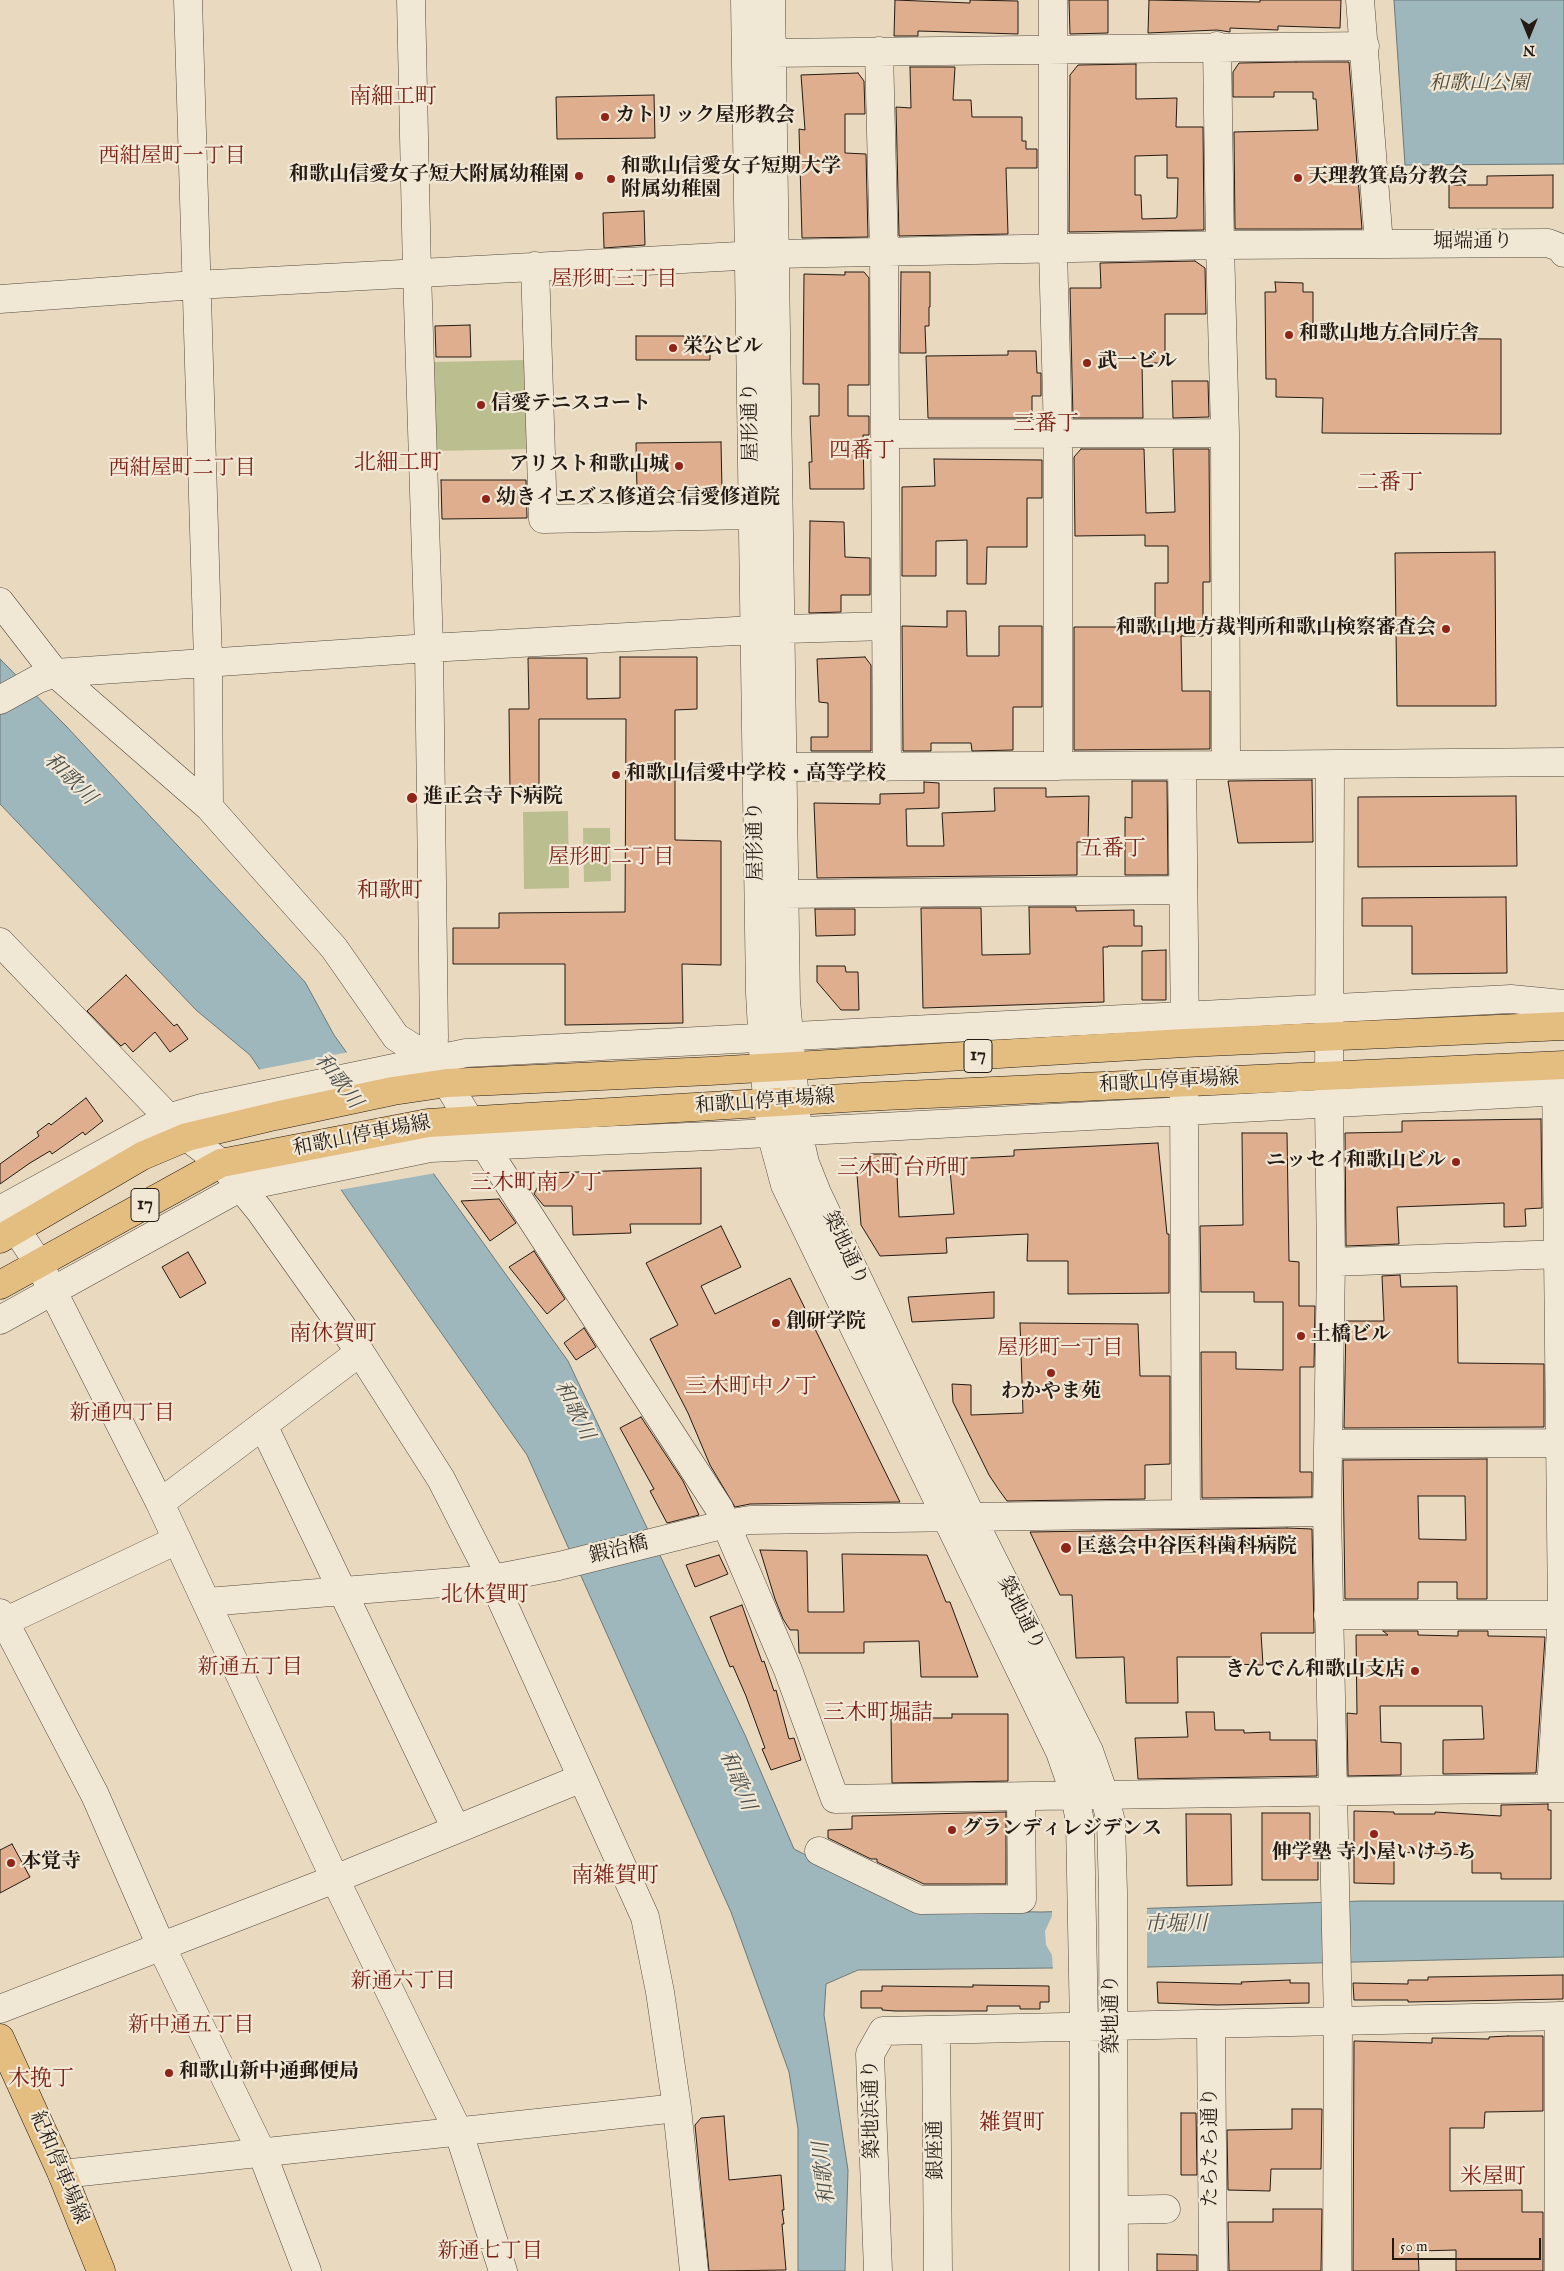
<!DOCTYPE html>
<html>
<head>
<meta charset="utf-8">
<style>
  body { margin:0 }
  #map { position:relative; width:1564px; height:2271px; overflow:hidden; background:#e9dabf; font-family:"IM FELL English",serif }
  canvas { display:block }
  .north { position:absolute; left:1504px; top:10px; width:50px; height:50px; -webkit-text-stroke:4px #f1e7d5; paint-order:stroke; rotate:180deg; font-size:14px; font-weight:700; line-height:20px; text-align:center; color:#241a13 }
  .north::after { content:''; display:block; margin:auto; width:18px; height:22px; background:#241a13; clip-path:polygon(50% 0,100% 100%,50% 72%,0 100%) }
  .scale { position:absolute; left:1392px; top:2238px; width:149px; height:22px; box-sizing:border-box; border:2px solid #241a13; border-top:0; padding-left:6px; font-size:15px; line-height:18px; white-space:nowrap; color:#241a13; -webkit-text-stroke:4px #f1e7d5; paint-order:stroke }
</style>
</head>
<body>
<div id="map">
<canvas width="1564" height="2271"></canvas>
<div class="north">N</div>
<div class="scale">50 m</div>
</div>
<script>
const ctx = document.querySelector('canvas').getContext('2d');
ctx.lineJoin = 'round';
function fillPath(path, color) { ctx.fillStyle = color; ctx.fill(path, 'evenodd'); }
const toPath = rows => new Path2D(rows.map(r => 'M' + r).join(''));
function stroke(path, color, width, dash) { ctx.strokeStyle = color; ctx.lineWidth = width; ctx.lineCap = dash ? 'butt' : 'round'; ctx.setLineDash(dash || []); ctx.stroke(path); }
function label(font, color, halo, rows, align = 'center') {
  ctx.font = font + ' "IM FELL English","Noto Serif JP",serif'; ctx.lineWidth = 4.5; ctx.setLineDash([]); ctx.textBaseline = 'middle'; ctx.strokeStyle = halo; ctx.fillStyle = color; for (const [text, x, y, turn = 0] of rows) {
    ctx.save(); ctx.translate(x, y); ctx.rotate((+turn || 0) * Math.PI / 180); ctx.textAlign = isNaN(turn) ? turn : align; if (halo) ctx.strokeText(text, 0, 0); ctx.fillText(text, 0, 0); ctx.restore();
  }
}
fillPath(toPath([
  [528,360,529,449,435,451,434,362],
  [568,811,569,888,524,889,523,812],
  [583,828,610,828,611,881,584,882]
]), '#bbbe8f');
const water = toPath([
  [1394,0,1564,0,1564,164,1405,165,1394,0],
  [0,659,66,726,305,982,334,1035,568,1361,745,1735,794,1849,914,1910,1042,1912,1362,1901,1564,1901,1564,1957,1148,1967,858,1970,826,1984,824,2015,848,2170,845,2271,798,2271,798,2129,789,2072,731,1912,527,1455,348,1200,250,1055,196,1010,0,804,0,659]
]);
fillPath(water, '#9db7bd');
stroke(water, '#6d7879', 1);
fillPath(toPath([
  [349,1052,436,1173,339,1190,257,1070],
  [1147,1906,1147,1969,1053,1971,1052,1955,1046,1945,1045,1931,1052,1916,1052,1909]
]), '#e9dabf');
const building = toPath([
  [895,0,970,3,970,0,1018,1,1018,34,918,31,918,36,894,36,895,0],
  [1069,0,1108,0,1108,33,1070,34,1069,0],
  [1149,0,1260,2,1260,0,1341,0,1340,28,1278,26,1278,30,1230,28,1230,32,1217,30,1148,33,1149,0],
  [1296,62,1349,62,1362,229,1235,229,1234,132,1318,130,1316,99,1313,99,1313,92,1274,92,1274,97,1233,97,1233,72,1239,63,1296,62],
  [1136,64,1136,99,1177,98,1176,127,1203,127,1204,230,1069,232,1070,75,1078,65,1136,64],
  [1167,155,1167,178,1178,178,1177,216,1176,218,1142,219,1141,195,1135,195,1135,156,1167,155],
  [910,67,955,67,953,100,971,100,972,117,1022,117,1022,141,1026,141,1026,149,1037,149,1037,168,1006,168,1008,234,899,236,896,107,911,108,910,67],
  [858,73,864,81,865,114,845,114,845,153,866,154,868,237,802,238,799,129,805,130,801,75,858,73],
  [654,95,655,138,557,139,556,97,654,95],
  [1553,175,1553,208,1449,208,1449,185,1487,185,1487,176,1553,175],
  [644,211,645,245,604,248,603,213,644,211],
  [1195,261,1205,268,1206,314,1165,314,1165,363,1142,363,1143,418,1073,418,1070,288,1101,288,1100,263,1195,261],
  [845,272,864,272,869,278,869,385,848,385,848,416,869,416,869,435,863,435,864,489,810,489,809,462,812,462,810,416,819,416,819,384,803,384,804,274,845,275,845,272],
  [901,272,930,272,930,307,929,307,929,326,925,326,926,353,900,353,901,272],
  [1275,282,1303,283,1303,292,1313,292,1313,338,1501,339,1501,434,1322,433,1323,398,1276,397,1276,379,1266,379,1265,292,1276,292,1275,282],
  [470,325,471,357,436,357,435,326,470,325],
  [636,336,710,336,710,360,636,360,636,336],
  [1008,351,1036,351,1037,373,1041,373,1041,396,1032,396,1032,418,928,418,926,356,1008,355,1008,351],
  [1172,381,1208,381,1209,417,1173,418,1172,381],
  [721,442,722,490,637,491,636,443,721,442],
  [1081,449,1144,449,1146,513,1175,512,1173,449,1209,449,1210,582,1203,582,1203,636,1181,636,1182,691,1210,691,1210,749,1074,750,1074,627,1155,627,1155,583,1168,583,1168,546,1145,546,1145,535,1075,536,1074,457,1081,449],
  [934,459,1042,460,1042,498,1027,498,1027,547,987,547,986,584,967,584,967,540,936,541,936,576,902,576,902,487,935,486,934,459],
  [441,480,526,480,527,518,442,519,441,480],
  [810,521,844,522,845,557,870,558,870,595,841,595,841,612,809,613,810,521],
  [1495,552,1496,706,1397,706,1395,553,1495,552],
  [947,611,966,611,967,656,999,656,999,626,1042,626,1042,707,1013,707,1013,750,972,751,971,743,931,743,931,751,903,751,902,626,947,627,947,611],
  [620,657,697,657,697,709,675,710,675,840,721,841,721,965,682,964,683,1023,565,1025,565,964,453,964,453,928,499,928,499,913,625,912,626,719,539,719,539,792,510,792,509,709,529,709,528,658,587,658,587,699,620,698,620,657],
  [865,657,871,665,871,751,811,751,811,737,828,737,828,703,819,702,817,659,865,657],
  [1312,780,1313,842,1238,843,1228,781,1312,780],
  [1132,781,1167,781,1168,875,1125,875,1125,817,1132,818,1132,781],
  [924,782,939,783,939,808,906,809,907,846,944,846,942,813,995,811,994,788,1046,788,1046,797,1089,796,1088,842,1077,842,1077,875,817,878,814,803,880,804,880,794,924,793,924,782],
  [1516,796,1517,866,1358,867,1358,797,1516,796],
  [1506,897,1507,973,1412,974,1412,926,1362,926,1362,898,1506,897],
  [1029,907,1076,907,1076,911,1134,910,1134,926,1142,926,1142,946,1108,946,1108,947,1103,947,1104,1002,923,1008,921,908,981,908,982,955,1030,954,1029,907],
  [815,909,855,909,855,935,816,936,815,909],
  [1166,950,1166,1000,1142,1000,1142,951,1166,950],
  [817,966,845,966,846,972,858,972,859,1010,841,1010,817,982,817,966],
  [126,975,174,1026,177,1024,188,1039,170,1052,155,1032,133,1052,125,1043,121,1046,87,1011,126,975],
  [86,1098,103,1121,85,1135,83,1132,52,1154,50,1151,30,1163,0,1184,0,1164,39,1136,37,1132,49,1123,51,1125,86,1098],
  [1541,1119,1542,1208,1525,1209,1526,1226,1504,1227,1504,1203,1397,1207,1399,1244,1346,1246,1345,1133,1402,1132,1402,1121,1541,1119],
  [1242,1133,1287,1133,1289,1261,1299,1262,1299,1306,1315,1306,1314,1367,1300,1367,1300,1472,1312,1472,1312,1497,1202,1498,1201,1352,1236,1352,1236,1369,1283,1370,1283,1302,1254,1302,1254,1292,1201,1292,1200,1226,1243,1225,1242,1133],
  [1158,1143,1167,1234,1169,1234,1169,1293,1068,1294,1068,1261,1027,1261,1028,1234,946,1238,947,1253,880,1256,861,1225,857,1175,870,1154,896,1154,899,1217,954,1214,949,1159,1014,1156,1014,1150,1158,1143],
  [701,1168,701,1224,630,1224,631,1233,573,1235,572,1206,544,1206,534,1194,545,1173,701,1168],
  [499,1199,516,1223,490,1241,461,1201,499,1199],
  [721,1226,741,1267,701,1286,715,1314,790,1278,900,1502,750,1504,735,1507,710,1465,688,1413,650,1339,678,1325,646,1263,721,1226],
  [534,1251,565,1299,547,1314,509,1267,534,1251],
  [188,1252,206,1283,180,1298,162,1267,188,1252],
  [1400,1275,1401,1287,1457,1286,1458,1363,1544,1364,1544,1427,1344,1428,1346,1321,1384,1321,1382,1276,1400,1275],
  [994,1292,994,1318,912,1322,908,1297,994,1292],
  [1020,1323,1138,1324,1140,1376,1170,1376,1170,1464,1145,1465,1145,1499,1007,1501,999,1490,989,1475,953,1402,952,1384,971,1385,971,1415,1023,1413,1020,1323],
  [584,1328,596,1347,576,1360,564,1343,584,1328],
  [641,1417,683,1481,699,1515,667,1523,650,1491,654,1489,620,1428,641,1417],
  [1487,1459,1487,1599,1457,1599,1457,1582,1418,1582,1418,1599,1345,1599,1343,1460,1487,1459],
  [1418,1496,1465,1496,1466,1540,1419,1539,1418,1496],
  [1287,1528,1312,1529,1314,1633,1261,1633,1263,1665,1232,1664,1232,1657,1177,1657,1178,1703,1126,1703,1124,1657,1076,1658,1072,1595,1060,1595,1030,1532,1287,1528],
  [760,1550,807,1551,808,1612,844,1612,842,1554,927,1555,946,1602,950,1602,978,1677,921,1677,919,1641,864,1642,864,1653,799,1653,798,1630,790,1630,783,1619,775,1599,760,1550],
  [719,1555,728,1574,695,1587,686,1565,719,1555],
  [742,1605,762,1662,764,1661,774,1691,776,1690,789,1739,794,1738,801,1760,771,1770,762,1749,765,1748,746,1696,733,1666,730,1667,710,1617,742,1605],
  [1383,1631,1418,1631,1418,1635,1458,1636,1458,1631,1488,1631,1488,1636,1545,1637,1536,1773,1443,1774,1443,1740,1484,1739,1482,1706,1380,1706,1381,1742,1401,1743,1401,1775,1348,1776,1347,1713,1357,1714,1356,1635,1388,1635,1383,1631],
  [1186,1712,1214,1712,1215,1730,1244,1730,1244,1733,1270,1732,1270,1740,1316,1740,1317,1776,1138,1779,1135,1738,1188,1737,1186,1712],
  [952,1714,1008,1714,1008,1781,892,1783,891,1718,952,1718,952,1714],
  [1548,1804,1548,1810,1551,1810,1551,1879,1501,1879,1501,1873,1472,1873,1472,1855,1394,1852,1394,1884,1354,1883,1354,1811,1394,1812,1394,1814,1435,1814,1435,1812,1501,1816,1501,1805,1548,1804],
  [1006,1812,1006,1884,924,1884,877,1862,877,1859,871,1859,828,1838,828,1830,852,1829,852,1816,1006,1812],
  [1262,1813,1310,1813,1310,1854,1318,1854,1318,1880,1262,1880,1262,1813],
  [1186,1814,1231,1814,1232,1885,1187,1886,1186,1814],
  [12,1844,30,1877,0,1893,0,1850,12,1844],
  [1563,1975,1563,1999,1408,2002,1408,2000,1354,2000,1353,1983,1408,1984,1408,1980,1428,1980,1428,1977,1563,1975],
  [1290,1980,1290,1983,1309,1983,1309,2003,1217,2005,1158,2003,1157,1982,1242,1984,1241,1982,1290,1980],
  [973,1985,1049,1986,1049,2002,1040,2002,1040,2009,1020,2009,1020,2006,987,2006,987,2011,895,2011,882,2010,882,2008,861,2008,861,1991,882,1991,882,1986,973,1987,973,1985],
  [1508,2036,1543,2036,1543,2111,1485,2112,1484,2128,1450,2128,1450,2191,1522,2190,1522,2212,1543,2212,1543,2271,1456,2271,1456,2250,1418,2251,1419,2271,1353,2271,1354,2041,1432,2043,1432,2038,1489,2039,1489,2037,1508,2036],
  [1292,2109,1322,2109,1321,2169,1271,2169,1270,2191,1228,2190,1227,2130,1292,2129,1292,2109],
  [1181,2113,1196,2113,1197,2175,1181,2175,1181,2113],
  [724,2116,729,2180,781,2175,784,2210,782,2210,784,2224,782,2224,786,2270,709,2271,695,2125,701,2118,724,2116],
  [1273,2209,1322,2209,1321,2271,1229,2271,1228,2222,1273,2222,1273,2209],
  [1157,2254,1197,2255,1197,2271,1157,2271,1157,2254]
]);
fillPath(building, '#deae8e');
stroke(building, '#241a13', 1);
const minor = toPath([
  [188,0,208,661,209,807],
  [411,0,417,272,429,648,434,1037,433,1060],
  [745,0,760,993,764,1067,771,1133,785,1185,1060,1752,1075,1795,1080,1822,1084,2026,1084,2271],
  [771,0,786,1001,798,1132,805,1163,817,1193,971,1516,1089,1751,1104,1794,1111,1822,1113,1892,1114,2271],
  [1053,0,1053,250,1058,434,1058,766],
  [1360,0,1379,244],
  [1217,46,1220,245,1225,433,1226,765,1564,762],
  [879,51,884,253,887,767],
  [772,53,1365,46],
  [535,266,543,519,753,515],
  [0,299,196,285,776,254,1220,245,1548,243,1561,248,1564,253],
  [885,434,1225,433],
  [0,602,55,673,209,807,334,948,396,1037,433,1060,498,1167,719,1508,788,1670,835,1799,1564,1788],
  [0,700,38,679,55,673,429,648,754,630,886,626],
  [1330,765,1329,1103,1331,1262,1327,1512,1338,2022,1337,2271],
  [1182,766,1185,1034],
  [782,767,1226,765],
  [784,894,1183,890],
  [0,942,187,1137,221,1163,260,1211,360,1352,441,1479,492,1579,645,1917,660,1992,677,2108,694,2271],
  [1184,1092,1186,1513],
  [0,1210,168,1118,202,1108,466,1053,1511,999,1564,1004],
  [4,1211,39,1264,160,1503,335,1879,459,2133,503,2271],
  [1331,1262,1564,1254],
  [0,1320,241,1187,430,1148,711,1136,1564,1091],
  [263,1425,456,1829],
  [1328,1444,1564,1443],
  [160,1503,360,1352],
  [207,1602,492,1579,559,1566,726,1524,750,1520,1327,1512],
  [0,1613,95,1795,161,1946,262,2153,307,2271],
  [1328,1615,1564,1615],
  [0,1624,177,1540],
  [1551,1788,1562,1615,1556,1072],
  [819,1851,920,1900,1022,1899,1021,1798],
  [0,2009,335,1879,582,1778],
  [1211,2024,1213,2271],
  [936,2030,938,2271],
  [62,2174,677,2108],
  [1114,2210,1166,2209],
  [878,2271,870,2054,883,2031,1564,2016],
  [1559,2271,1559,2016]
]);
const major = toPath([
  [0,1239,142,1156,187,1137,275,1116,393,1091,447,1083,710,1071,1185,1043,1564,1026],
  [0,1285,221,1163,428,1123,862,1097,1564,1065],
  [0,2038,62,2174,101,2271]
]);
stroke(minor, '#554a3e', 29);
stroke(major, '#241a13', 29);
stroke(minor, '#f1e7d5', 28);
stroke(major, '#e4bd80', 28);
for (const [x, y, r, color] of [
  [605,117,5,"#8f2418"],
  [579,176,5,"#8f2418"],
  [1298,178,5,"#8f2418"],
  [611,179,5,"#8f2418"],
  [1289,335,5,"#8f2418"],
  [673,348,5,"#8f2418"],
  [1087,363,5,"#8f2418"],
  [481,405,5,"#8f2418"],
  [679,466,5,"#8f2418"],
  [486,499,5,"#8f2418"],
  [1446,629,5,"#8f2418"],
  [616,775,5,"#8f2418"],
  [412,798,6,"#8f2418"],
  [1456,1162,5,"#8f2418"],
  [776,1323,5,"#8f2418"],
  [1301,1336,5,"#8f2418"],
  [1051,1373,5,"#8f2418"],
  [1066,1548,6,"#8f2418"],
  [1415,1671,5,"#8f2418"],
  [952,1830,5,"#8f2418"],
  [1374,1834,5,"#8f2418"],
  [11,1863,5,"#8f2418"],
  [169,2073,5,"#8f2418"]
]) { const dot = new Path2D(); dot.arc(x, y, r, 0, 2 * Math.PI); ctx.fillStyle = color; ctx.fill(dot); stroke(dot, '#f1e7d5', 2); }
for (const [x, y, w] of [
  [978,1056,28],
  [145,1205,28]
]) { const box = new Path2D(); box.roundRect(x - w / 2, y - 16.5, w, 33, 4); ctx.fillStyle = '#f1e7d5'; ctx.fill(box); stroke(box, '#241a13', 1); }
label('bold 19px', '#241a13', null, [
  ["17",978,1056],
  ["17",145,1205]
]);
label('italic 20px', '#514b38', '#f1e7d5', [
  ["和歌山公園",1479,85]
]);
label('bold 20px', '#241a13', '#f1e7d5', [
  ["カトリック屋形教会",615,117],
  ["和歌山信愛女子短期大学",621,168],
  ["附属幼稚園",621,191],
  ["和歌山信愛女子短大附属幼稚園",569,176,"right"],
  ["天理教箕島分教会",1308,178],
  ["和歌山地方合同庁舎",1299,335],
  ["栄公ビル",683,348],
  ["武一ビル",1097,363],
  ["信愛テニスコート",491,405],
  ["アリスト和歌山城",669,466,"right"],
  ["幼きイエズス修道会 信愛修道院",496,499],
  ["和歌山地方裁判所和歌山検察審査会",1436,629,"right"],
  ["和歌山信愛中学校・高等学校",626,775],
  ["進正会寺下病院",423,798],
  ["ニッセイ和歌山ビル",1446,1162,"right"],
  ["創研学院",786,1323],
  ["土橋ビル",1311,1336],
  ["わかやま苑",1051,1393,"center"],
  ["匡慈会中谷医科歯科病院",1077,1548],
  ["きんでん和歌山支店",1405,1671,"right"],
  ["グランディレジデンス",962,1830],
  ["伸学塾 寺小屋いけうち",1374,1854,"center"],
  ["本覚寺",21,1863],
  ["和歌山新中通郵便局",179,2073]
], 'left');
label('20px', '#241a13', '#f1e7d5', [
  ["堀端通り",1473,243],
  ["屋形通り",752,422,-91],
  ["屋形通り",757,841,-91],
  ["和歌山停車場線",1169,1083,-3],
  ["和歌山停車場線",765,1103,-4],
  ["和歌山停車場線",362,1137,-11],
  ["築地通り",844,1249,65],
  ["鍜治橋",619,1551,-14],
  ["築地通り",1020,1614,63],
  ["築地通り",1113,2014,-90],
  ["築地浜通り",873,2109,-91],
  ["たらたら通り",1212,2147,-90],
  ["銀座通",937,2150,-91],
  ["紀和停車場線",58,2168,67]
]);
label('21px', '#7a1f14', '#f1e7d5', [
  ["西紺屋町一丁目",172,158],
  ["屋形町三丁目",614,281],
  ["西紺屋町二丁目",182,470],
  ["屋形町二丁目",611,859],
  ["屋形町一丁目",1060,1350],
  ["新通四丁目",122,1415],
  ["新通五丁目",250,1669],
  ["新通六丁目",403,1983],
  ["新中通五丁目",191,2027],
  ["新通七丁目",490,2253]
]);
label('italic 21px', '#4e514e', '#f1e7d5', [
  ["和歌川",69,780,45],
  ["和歌川",337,1082,53],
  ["和歌川",573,1411,64],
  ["和歌川",736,1781,68],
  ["市堀川",1176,1926,-1],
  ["和歌川",826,2173,-96]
]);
label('22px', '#7a1f14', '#f1e7d5', [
  ["南細工町",393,98],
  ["三番丁",1046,425],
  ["四番丁",862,452],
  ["北細工町",398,464],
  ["二番丁",1390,484],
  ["五番丁",1113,850],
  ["和歌町",390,892],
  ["三木町台所町",903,1169],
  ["三木町南ノ丁",536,1184],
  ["南休賀町",333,1335],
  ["三木町中ノ丁",751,1388],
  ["北休賀町",485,1596],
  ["三木町堀詰",878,1714],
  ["南雑賀町",615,1877],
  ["木挽丁",41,2080],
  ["雑賀町",1012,2124],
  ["米屋町",1493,2178]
]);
</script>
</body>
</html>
